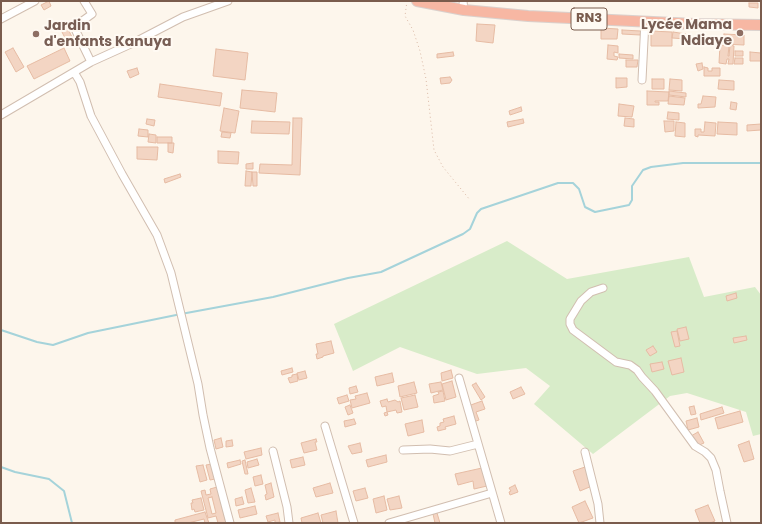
<!DOCTYPE html>
<html>
<head>
<meta charset="utf-8">
<style>
  body { margin:0 }
  #map { position:relative; width:762px; height:524px; overflow:hidden; background:#fdf6ec; font-family:Poppins,sans-serif }
  canvas { display:block }
  .frame { position:absolute; inset:0; border:2px solid #7a5c4d; pointer-events:none }
</style>
</head>
<body>
<div id="map">
<canvas width="762" height="524"></canvas>
<div class="frame"></div>
</div>
<script>
const ctx = document.querySelector('canvas').getContext('2d');
ctx.lineJoin = 'round';
function fillPath(path, color) { ctx.fillStyle = color; ctx.fill(path, 'evenodd'); }
const toPath = rows => new Path2D(rows.map(r => 'M' + r).join(''));
function stroke(path, color, width, dash) { ctx.strokeStyle = color; ctx.lineWidth = width; ctx.lineCap = dash ? 'butt' : 'round'; ctx.setLineDash(dash || []); ctx.stroke(path); }
function label(font, color, halo, rows, align = 'center') {
  ctx.font = font + ' Poppins,sans-serif'; ctx.lineWidth = 4; ctx.setLineDash([]); ctx.textBaseline = 'middle'; ctx.strokeStyle = halo; ctx.fillStyle = color; for (const [text, x, y, turn = 0] of rows) {
    ctx.save(); ctx.translate(x, y); ctx.rotate((+turn || 0) * Math.PI / 180); ctx.textAlign = isNaN(turn) ? turn : align; if (halo) ctx.strokeText(text, 0, 0); ctx.fillText(text, 0, 0); ctx.restore();
  }
}
fillPath(toPath([
  [507,241,567,279,689,257,704,297,755,287,761,295,761,434,753,436,746,412,687,393,670,396,593,454,534,404,550,386,526,368,477,374,400,347,353,371,334,324]
]), '#d8ecc9');
stroke(toPath([
  [1,330,37,342,53,345,88,333,181,314,273,297,348,278,381,272,463,234,470,229,477,213,481,209,558,183,573,183,579,189,585,207,595,212,629,205,632,200,632,186,643,170,651,167,683,163,761,163],
  [1,467,15,472,49,479,64,491,72,523]
]), '#a5d3da', 2);
const building = toPath([
  [49,1,51,6,44,10,41,5,49,1],
  [749,3,758,3,758,8,749,7,749,3],
  [64,21,72,37,66,40,58,24,64,21],
  [477,24,495,25,493,43,476,41,477,24],
  [601,28,618,29,617,39,601,39,601,28],
  [622,30,641,31,640,35,622,34,622,30],
  [651,31,672,32,672,46,651,46,651,31],
  [673,32,686,34,686,39,672,38,673,32],
  [724,34,744,35,744,45,723,44,724,34],
  [608,45,618,46,618,53,614,52,614,56,618,57,617,60,607,59,608,45],
  [720,45,729,46,728,56,729,56,730,45,734,46,733,64,728,64,729,59,727,59,726,64,719,63,720,45],
  [13,48,24,67,16,72,5,52,13,48],
  [64,48,70,61,34,79,27,66,64,48],
  [216,49,248,53,245,80,213,76,216,49],
  [735,51,743,51,743,56,735,56,735,51],
  [453,52,454,56,437,58,437,54,453,52],
  [750,52,761,53,761,61,750,61,750,52],
  [619,54,633,55,633,59,619,58,619,54],
  [735,58,743,58,743,64,734,64,735,58],
  [626,60,638,60,637,67,626,67,626,60],
  [702,63,703,69,698,71,696,64,702,63],
  [704,67,708,68,708,71,712,71,712,68,720,68,720,76,704,76,704,67],
  [137,68,139,74,130,78,127,71,137,68],
  [450,77,452,80,450,83,441,84,440,78,450,77],
  [616,78,627,78,627,87,616,88,616,78],
  [652,79,664,79,664,89,652,89,652,79],
  [670,79,682,80,682,91,669,90,670,79],
  [719,80,734,81,734,90,718,89,719,80],
  [160,84,222,93,220,106,158,97,160,84],
  [242,90,277,93,275,112,240,108,242,90],
  [647,91,669,92,668,101,655,101,655,102,659,102,659,105,647,105,647,91],
  [669,91,686,93,686,97,669,95,669,91],
  [669,96,685,98,684,105,668,104,669,96],
  [703,96,716,97,715,107,698,108,698,104,701,104,703,96],
  [731,102,737,103,736,110,730,109,731,102],
  [619,104,634,106,632,117,618,116,619,104],
  [521,107,522,111,510,115,509,111,521,107],
  [224,108,239,111,235,133,220,131,224,108],
  [668,112,679,113,679,120,667,119,668,112],
  [293,118,302,118,300,175,259,173,260,164,292,165,293,118],
  [625,118,634,119,634,127,624,126,625,118],
  [147,119,155,120,154,126,146,124,147,119],
  [523,119,524,123,508,127,507,122,523,119],
  [252,121,290,122,289,134,251,133,252,121],
  [664,121,674,121,674,131,665,132,664,121],
  [676,122,685,123,685,137,675,136,676,122],
  [705,122,716,123,715,136,698,135,698,137,695,136,695,129,701,129,701,132,704,132,705,122],
  [718,122,737,123,737,135,717,134,718,122],
  [761,124,761,130,747,131,747,125,761,124],
  [139,129,148,130,148,137,138,136,139,129],
  [222,132,231,133,230,138,221,137,222,132],
  [149,134,156,135,156,143,148,142,149,134],
  [157,137,172,137,172,143,157,143,157,137],
  [168,143,174,143,173,153,168,152,168,143],
  [137,147,158,147,157,160,137,159,137,147],
  [218,151,239,152,238,164,218,163,218,151],
  [253,163,253,169,246,169,246,164,253,163],
  [246,171,252,172,251,186,245,186,246,171],
  [252,172,257,172,257,186,253,186,252,172],
  [180,174,181,177,165,183,164,179,180,174],
  [736,293,737,298,727,301,726,296,736,293],
  [686,327,689,339,680,341,677,329,686,327],
  [677,331,680,346,675,347,671,332,677,331],
  [746,336,747,340,734,343,733,338,746,336],
  [331,341,334,353,323,356,323,357,317,359,316,354,318,354,316,344,331,341],
  [653,346,657,352,650,356,646,350,653,346],
  [681,358,684,372,672,375,668,361,681,358],
  [662,362,664,369,652,372,650,364,662,362],
  [292,368,293,372,282,375,281,371,292,368],
  [451,370,453,378,442,381,441,373,451,370],
  [305,371,307,378,299,380,297,373,305,371],
  [392,373,394,382,377,386,375,377,392,373],
  [297,374,298,381,290,383,288,378,292,377,292,375,297,374],
  [452,381,456,397,446,400,442,384,452,381],
  [414,382,417,393,400,397,398,386,414,382],
  [441,382,443,390,431,393,429,384,441,382],
  [476,383,485,397,481,400,472,385,476,383],
  [356,386,358,392,350,394,349,388,356,386],
  [521,387,525,394,513,399,510,392,521,387],
  [443,391,445,401,434,403,433,396,439,394,438,392,443,391],
  [367,393,370,403,352,408,350,400,356,399,355,396,367,393],
  [347,395,349,401,339,404,337,398,347,395],
  [415,395,418,407,404,410,401,398,415,395],
  [387,399,388,402,395,400,398,402,400,401,402,412,397,413,396,410,387,412,388,415,385,416,384,413,387,412,386,406,382,407,380,401,387,399],
  [482,401,485,409,476,412,479,420,473,422,468,406,482,401],
  [350,405,353,413,348,415,345,407,350,405],
  [694,406,696,414,691,415,689,407,694,406],
  [722,407,724,413,701,420,700,414,722,407],
  [740,411,743,422,718,429,715,418,740,411],
  [454,416,456,424,445,427,446,429,438,431,437,427,440,426,440,423,444,422,443,419,454,416],
  [697,418,699,427,688,430,686,421,697,418],
  [354,419,356,424,345,427,344,421,354,419],
  [422,420,424,432,408,436,405,424,422,420],
  [698,432,704,443,697,446,691,436,698,432],
  [221,438,223,447,216,449,214,440,221,438],
  [316,439,317,442,315,442,317,450,304,453,301,443,316,439],
  [232,440,233,446,226,447,226,441,232,440],
  [749,441,754,459,744,462,738,445,749,441],
  [360,443,362,452,352,454,348,446,360,443],
  [261,448,262,455,246,459,244,452,261,448],
  [386,455,387,462,368,467,366,460,386,455],
  [303,457,305,465,292,468,290,460,303,457],
  [257,459,259,465,248,468,247,462,257,459],
  [240,460,241,464,228,468,227,463,240,460],
  [245,460,248,474,245,474,242,461,245,460],
  [212,464,215,479,210,480,206,465,212,464],
  [203,465,207,480,200,482,196,466,203,465],
  [585,467,592,486,580,491,573,471,585,467],
  [482,468,487,486,474,489,473,481,458,485,455,474,482,468],
  [261,475,263,484,255,486,253,477,261,475],
  [271,483,274,497,266,500,265,495,267,494,265,485,271,483],
  [330,483,333,493,316,497,313,488,330,483],
  [515,485,518,492,510,495,509,492,511,491,509,488,515,485],
  [217,487,226,523,218,523,216,516,208,518,201,491,205,490,206,495,211,494,210,489,217,487],
  [212,497,216,513,212,514,208,498,212,497],
  [251,488,255,502,248,503,245,490,251,488],
  [365,488,368,498,356,501,353,491,365,488],
  [384,496,387,510,376,513,373,499,384,496],
  [399,496,402,508,390,510,387,499,399,496],
  [242,497,244,504,236,506,235,499,242,497],
  [201,498,204,510,195,512,194,509,192,510,191,503,193,503,192,500,201,498],
  [585,501,593,518,579,523,572,507,585,501],
  [708,505,715,521,710,523,700,523,695,510,708,505],
  [255,506,257,514,240,518,238,510,255,506],
  [336,511,338,523,323,523,321,515,336,511],
  [205,512,209,523,205,523,204,519,188,523,175,523,175,520,205,512],
  [278,513,280,522,275,523,275,520,268,522,266,516,278,513],
  [318,513,321,523,302,523,301,518,318,513],
  [437,513,440,523,435,523,433,514,437,513]
]);
fillPath(building, '#f3d5c3');
stroke(building, '#e6bba3', 1);
const minor = toPath([
  [84,1,92,14,74,27,91,62],
  [463,1,464,10],
  [1,19,35,1],
  [74,72,80,82,91,116,122,174,157,235,171,273,198,384,203,415,210,448,230,523],
  [642,80,645,21],
  [1,115,91,62,133,43,183,17,228,1],
  [603,288,591,292,581,301,570,319,570,324,573,330,616,362,630,365,637,370,642,377,655,391,695,446,705,452,711,458,716,470,720,491,727,523],
  [459,378,501,523],
  [325,426,354,523],
  [403,450,430,449,450,451,478,444],
  [273,451,287,507,289,523],
  [585,452,598,504,600,523],
  [389,523,492,493]
]);
const highway = toPath([
  [417,1,464,10,528,16,695,24,761,25]
]);
stroke(minor, '#d1beb0', 9);
stroke(highway, '#dad1cd', 12);
stroke(toPath([
  [407,1,405,16,413,30,420,51,426,79,434,150,443,167,470,200]
]), '#d9b8a5', 1, [1, 3]);
stroke(minor, '#fff', 7);
stroke(highway, '#f7b7a3', 10);
for (const [x, y, r, color] of [
  [740,33,4,"#8d6e63"],
  [36,34,4,"#8d6e63"]
]) { const dot = new Path2D(); dot.arc(x, y, r, 0, 2 * Math.PI); ctx.fillStyle = color; ctx.fill(dot); stroke(dot, '#fffaf3', 1.5); }
for (const [x, y, w] of [
  [589,19,36]
]) { const box = new Path2D(); box.roundRect(x - w / 2, y - 11, w, 22, 3); ctx.fillStyle = '#fffaf3'; ctx.fill(box); stroke(box, '#7a5c4d', 1); }
label('bold 13px', '#7a5c4d', null, [
  ["RN3",589,19]
]);
label('bold 14px', '#785e54', '#fffaf3', [
  ["Lycée Mama",732,25],
  ["Ndiaye",732,41],
  ["Jardin",44,26,"left"],
  ["d'enfants Kanuya",44,42,"left"]
], 'right');
</script>
</body>
</html>
